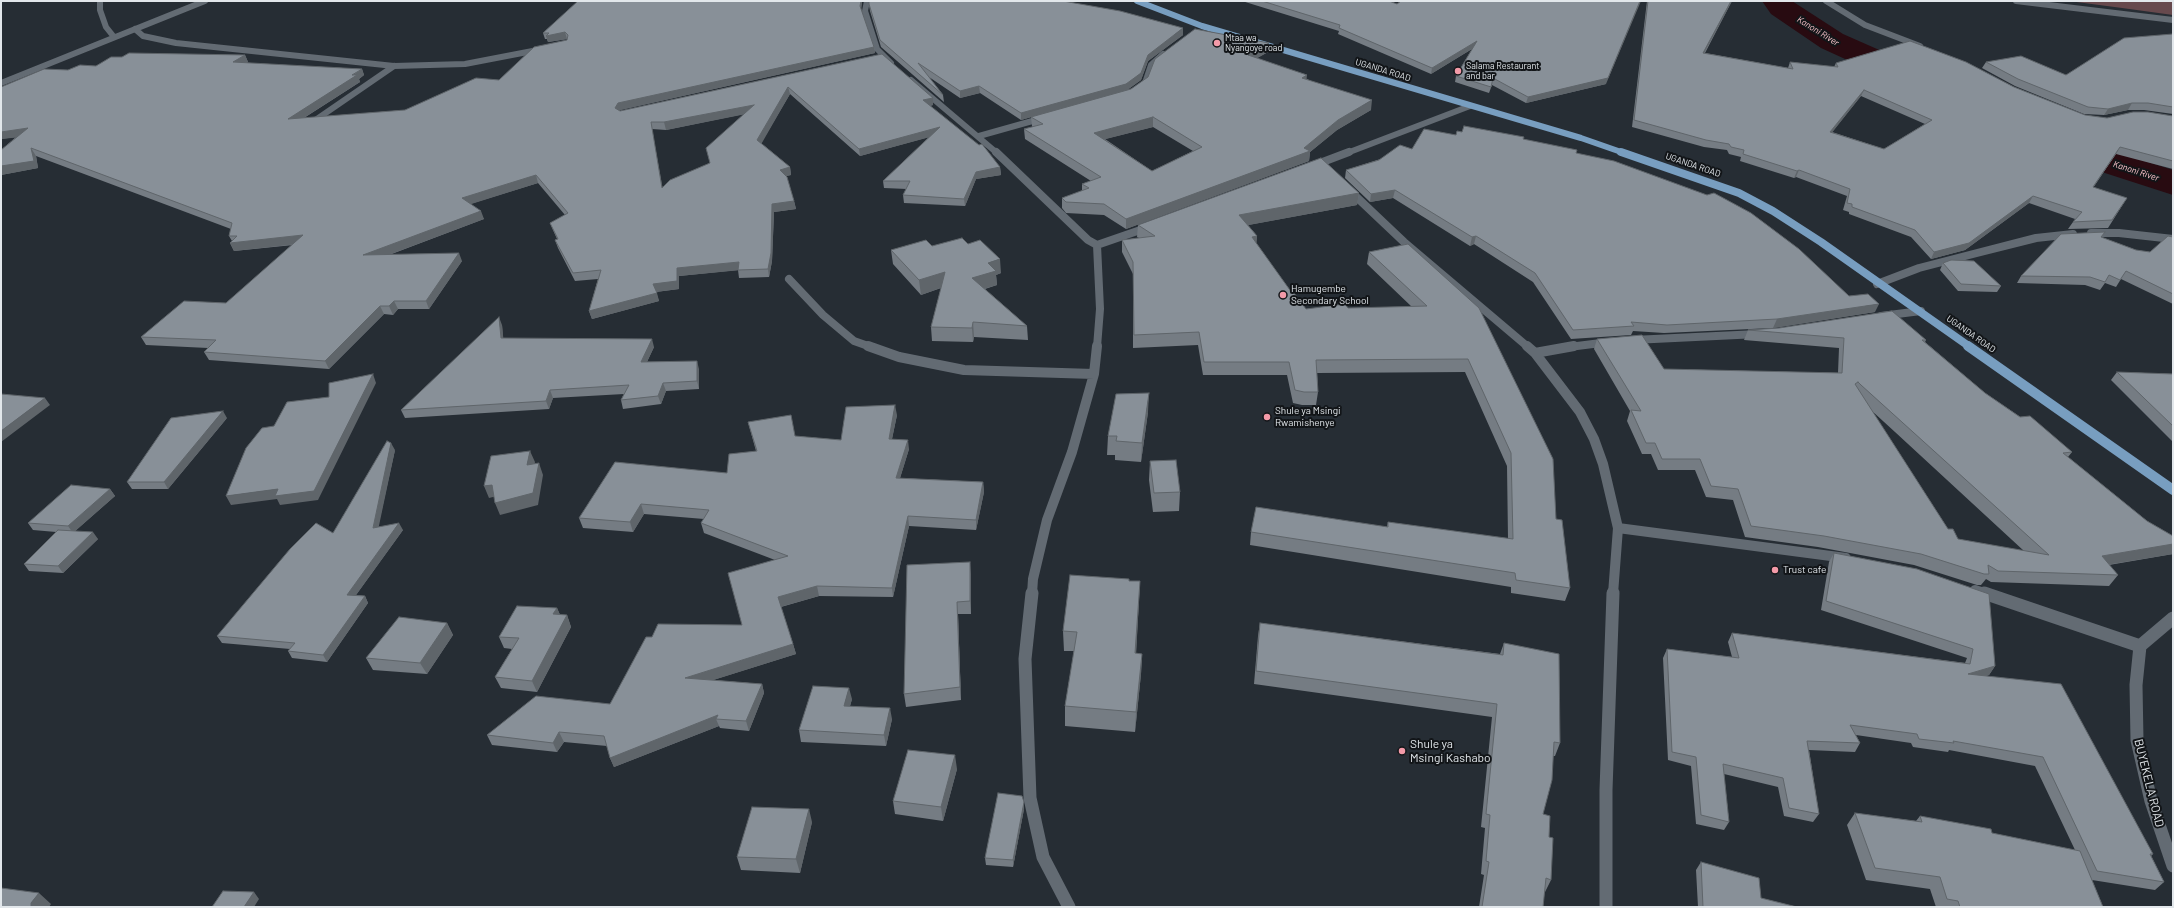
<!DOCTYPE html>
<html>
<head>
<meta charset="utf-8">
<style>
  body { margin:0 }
  #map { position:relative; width:2174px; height:908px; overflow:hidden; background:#262d34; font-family:Barlow,sans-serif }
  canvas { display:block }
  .frame { position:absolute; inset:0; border:2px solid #e2e7eb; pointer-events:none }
</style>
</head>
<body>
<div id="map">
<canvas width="2174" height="908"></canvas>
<div class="frame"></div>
</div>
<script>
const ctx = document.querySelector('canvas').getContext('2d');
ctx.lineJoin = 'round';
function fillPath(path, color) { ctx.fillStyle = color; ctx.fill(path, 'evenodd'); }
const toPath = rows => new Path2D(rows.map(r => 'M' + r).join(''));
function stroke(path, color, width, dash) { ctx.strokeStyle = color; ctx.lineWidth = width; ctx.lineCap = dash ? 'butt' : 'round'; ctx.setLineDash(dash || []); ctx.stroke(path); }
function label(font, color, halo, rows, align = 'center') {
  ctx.font = font + ' Barlow,sans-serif'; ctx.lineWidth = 4; ctx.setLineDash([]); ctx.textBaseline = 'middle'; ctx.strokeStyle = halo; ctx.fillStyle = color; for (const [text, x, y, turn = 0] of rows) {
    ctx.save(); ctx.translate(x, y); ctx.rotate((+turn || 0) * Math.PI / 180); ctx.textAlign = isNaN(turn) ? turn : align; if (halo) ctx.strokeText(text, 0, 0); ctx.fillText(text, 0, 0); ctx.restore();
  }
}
fillPath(toPath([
  [2069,1,2173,1,2173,15,2122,8]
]), '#67494d');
fillPath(toPath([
  [1762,1,1792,1,1843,34,1902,60,1945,75,1950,82,1945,89,1933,92,1878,74,1821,48,1771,14,1762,1],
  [2043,121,2056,124,2100,147,2173,170,2173,195,2074,163,2030,140,2025,132,2030,124,2043,121]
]), '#280b11');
stroke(toPath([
  [100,1,100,10,106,27,114,37],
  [867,1,865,11,877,49,891,63],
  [1826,1,1865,25,1920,46],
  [2016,1,2173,20],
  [135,29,143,36,176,43,394,66,465,64,543,49],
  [911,80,997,153],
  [1,83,205,1],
  [1139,89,1145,83,1151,65,1163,54],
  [314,121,394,66],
  [979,136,1043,118],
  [1347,153,1470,106]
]), '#636b73', 6);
stroke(toPath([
  [996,152,1088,240,1097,245,1149,227],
  [1312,166,1349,152],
  [1348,189,1404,242,1528,347],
  [2091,233,2119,233,2173,239],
  [789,279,823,315,854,341,871,347],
  [1877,284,1919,268,1977,253,2036,238,2073,234],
  [1881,316,1921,311],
  [1633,340,1758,334],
  [1097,347,1100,309,1097,245],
  [1569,347,1609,342]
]), '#636b73', 8);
stroke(toPath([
  [868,346,899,357,964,370,1094,374],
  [1527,346,1535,353,1580,412,1594,439,1603,464,1618,528,1613,594],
  [1535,353,1574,346],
  [1618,528,1846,558],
  [1975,590,1987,594],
  [1032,594,1033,579,1047,520,1072,452,1094,374,1097,346]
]), '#636b73', 10);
stroke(toPath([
  [1032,593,1025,659,1030,798,1043,857,1069,907],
  [1984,593,2140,646],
  [2173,618,2140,646,2136,685,2137,740,2151,801,2173,866],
  [1606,907,1606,790,1613,593]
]), '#636b73', 13);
stroke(toPath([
  [1137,1,1202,26,1581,138,1624,153]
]), '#789ec0', 6);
stroke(toPath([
  [1621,152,1739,193,1773,211,1821,242,1970,347]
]), '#789ec0', 8);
stroke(toPath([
  [1968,346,2173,490]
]), '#789ec0', 10);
fillPath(toPath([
  [578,1,862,1,861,9,874,47,875,53,620,110,619,111,620,111,882,54,933,105,930,106,1000,167,1001,175,976,179,965,206,904,203,903,195,907,189,884,188,883,181,929,137,860,156,790,94,761,143,790,167,791,175,786,176,794,201,796,209,774,212,772,261,769,277,739,278,738,270,679,276,679,289,656,292,659,301,592,319,589,311,598,279,575,281,558,248,555,240,557,239,553,230,550,223,565,215,538,183,470,204,484,219,389,255,462,261,429,309,398,309,393,315,384,314,329,369,209,360,204,352,208,348,146,345,141,337,226,303,293,245,234,251,230,243,232,241,229,236,231,229,36,156,38,168,1,175,1,150,16,137,1,139,1,87,68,70,96,66,122,57,245,55,248,62,246,63,362,69,364,75,359,79,360,82,304,118,405,110,499,80,567,40,567,39,548,42,547,39,545,39,543,33],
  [744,114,710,163,662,187,652,129,666,130],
  [1242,1,1389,1,1606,84,1526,103,1492,85,1489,93,1455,82,1456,76,1472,49,1431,74,1338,34,1339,31],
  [1647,1,1732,1,1705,53,1788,68,1790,62,1834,67,1836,63,2014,87,2085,115,2107,118,2173,116,2173,169,2116,154,2093,188,2127,198,2108,228,2068,229,2073,222,2075,219,2029,203,1965,250,1931,259,1911,237,1849,214,1849,212,1843,210,1847,196,1796,177,1794,178,1740,161,1741,157,1729,154,1727,150,1704,147,1632,127],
  [1861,96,1925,124,1884,149,1832,132],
  [869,4,1183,35,1148,61,1141,80,1127,90,1269,43,1268,52,1257,58,1307,79,1371,110,1337,130,1310,152,1309,161,1126,229,1104,215,1066,213,1062,208,1062,198,1082,191,1082,184,1091,181,1025,139,1024,129,1033,127,1032,126,1031,117,1021,120,980,93,960,98,929,77,943,95,944,102,881,47,870,11],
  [1153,127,1193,151,1152,171,1105,139],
  [2173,34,2173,114,2144,110,2128,110,2104,115,2084,114,2015,86,1982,68,1986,62,2066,75],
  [1456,135,1523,139,1577,153,1849,296,1875,312,1773,328,1664,333,1633,331,1631,335,1571,339,1533,282,1474,244,1470,246,1393,198,1370,202,1345,178,1346,170],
  [1359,193,1357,205,1248,225,1257,236,1256,244,1292,293,1306,309,1412,307,1367,264,1369,252,1408,244,1556,519,1570,588,1565,601,1511,593,1511,587,1250,545,1251,532,1387,527,1388,522,1508,539,1507,466,1465,372,1317,373,1318,392,1316,405,1302,405,1293,403,1287,375,1203,375,1198,345,1133,348,1133,274,1122,252,1122,240,1139,238,1137,237,1138,225],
  [2101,237,2136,250,2150,252,2173,237,2173,304,2121,279,2116,287,2105,283,2100,290,2085,285,2017,283,2021,276],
  [968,244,1001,273,996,275,997,285,985,289,1027,326,1028,340,974,337,973,342,932,341,931,327,941,288,921,295,893,264,891,250,932,246],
  [1943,263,2001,286,1997,292,1958,291,1940,270],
  [502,325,503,338,654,347,647,362,699,369,699,389,666,391,661,404,623,409,621,400,624,394,553,398,549,409,405,418,401,410],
  [1748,330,1926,340,1925,342,1985,393,2072,452,2068,457,2147,521,2173,536,2173,554,2109,565,2118,575,2109,586,1991,582,1986,579,1981,585,1977,585,1914,565,1818,547,1745,537,1733,500,1706,497,1695,470,1658,470,1651,454,1642,454,1627,421,1630,411,1594,349,1597,339,1664,369,1838,373,1839,348,1744,340],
  [1872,411,1895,432,2024,551,1958,539,1948,529],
  [2117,372,2173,374,2173,442,2111,380],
  [1148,412,1141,462,1115,460,1115,455,1107,455,1108,436],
  [897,415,892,439,909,449,900,478,983,482,984,492,976,530,909,526,893,597,819,596,781,607,793,644,796,654,713,680,762,684,764,693,749,731,720,728,719,726,614,767,610,758,607,746,564,742,557,752,492,745,487,735,610,704,652,637,742,625,775,560,704,533,701,523,704,519,644,514,633,532,583,528,579,518,727,473,756,451,748,422,795,436,841,440],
  [227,418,168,489,132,489,127,482],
  [395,450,378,527,403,530,356,595,365,596,368,603,327,662,292,658,288,651,290,649,222,643,217,636,333,533],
  [1150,461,1180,492,1179,511,1153,512,1149,480],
  [110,489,115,496,75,531,98,539,63,573,29,571,24,564,56,532,33,530,28,523],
  [1834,553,1917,569,1995,666,1989,675,1986,676,2153,854,2151,856,2164,882,2155,890,2092,880,2103,907,1936,907,1930,889,1866,880,1847,825,1855,813,1916,821,1920,816,1992,833,2075,850,2035,766,1949,750,1948,752,1913,747,1911,743,1856,735,1860,743,1855,752,1809,750,1819,814,1813,822,1784,816,1778,787,1724,774,1729,822,1724,830,1696,824,1691,766,1668,760,1663,658,1667,649,1732,657,1728,642,1732,633,1965,663,1967,658,1821,610,1829,562],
  [971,574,971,614,958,614,961,700,906,707,904,694],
  [1129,581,1140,581,1136,653,1142,654,1141,674,1135,732,1065,726,1065,706,1074,651,1064,651,1063,631],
  [557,608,560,615,567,615,571,627,537,692,501,688,495,677,512,649,504,648,499,637],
  [447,623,453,635,427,674,373,670,366,658],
  [1260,623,1500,654,1504,643,1560,743,1555,756,1553,756,1543,814,1549,837,1551,880,1545,892,1544,892,1543,907,1479,907,1484,875,1481,874,1485,828,1481,827,1492,717,1254,684,1258,636],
  [852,699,850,706,892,719,886,746,801,742,799,730],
  [957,769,943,821,895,814,893,801],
  [1024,809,1013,867,986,865,985,858],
  [812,822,800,873,741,870,737,857],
  [1701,862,1761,898,1797,907,1698,907,1696,870]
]), '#757c83');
fillPath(toPath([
  [861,1,862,1,861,12,860,6],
  [1640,1,1641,1,1606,84,1526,103,1528,97],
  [1731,1,1732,1,1701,59,1703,53],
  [1183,28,1183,35,1148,61,1141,80,1126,91,1021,120,1021,113,1148,55],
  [565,32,567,39,548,42,546,36],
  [1477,41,1475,47,1431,74,1432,68],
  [1269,43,1268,52,1247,64,1248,55],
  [874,47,875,53,620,110,617,115,615,108,618,103],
  [245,55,248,62,237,69,233,62],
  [362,69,364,75,359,79,360,82,291,126,288,119],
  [1307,75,1306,84,1302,78],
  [979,86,980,93,960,98,960,91],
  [788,87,790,94,759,148,757,140],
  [1864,90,1861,96,1827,139,1830,132],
  [933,98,933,105,924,107,923,100],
  [1372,100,1371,110,1337,130,1310,152,1309,161,1126,229,1126,219,1304,148,1338,120],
  [2132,103,2128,110,2104,115,2108,109],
  [754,105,756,112,666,130,664,122],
  [1153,117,1153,127,1094,142,1094,133],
  [651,122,652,129,664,196,662,188],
  [940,127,941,134,860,156,859,149],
  [28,128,32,136,1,139,1,132],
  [2120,147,2116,154,2088,194,2093,187],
  [31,148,36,156,38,168,1,175,1,166],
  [790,167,791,175,781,177,780,170],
  [1000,167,1001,175,976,179,965,206,964,199,976,172],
  [1799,170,1796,177,1794,178,1797,171],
  [536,175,538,183,465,206,462,198],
  [1395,190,1393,198,1370,202,1371,194],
  [1359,193,1357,205,1238,227,1239,215],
  [2033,196,2029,203,1965,250,1931,259,1934,252],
  [794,201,796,209,774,212,772,261,769,277,768,269,772,204],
  [481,211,484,219,367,263,363,255],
  [303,235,307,243,234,251,230,243],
  [1257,236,1256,248,1252,237],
  [1476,236,1474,244,1470,246,1472,237],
  [459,253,462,261,429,309,426,301],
  [1000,259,1001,273,996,275,997,285,973,292,972,278,988,263],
  [739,262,741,270,679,276,679,289,655,292,653,284,677,268],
  [945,272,946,286,921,295,919,280],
  [657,293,659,301,592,319,589,311],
  [394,301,398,309,393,315,389,306],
  [1879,304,1875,312,1773,328,1777,319],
  [380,306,384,314,329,369,325,361],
  [499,317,502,325,504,345,501,338],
  [973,322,974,337,973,342,972,328],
  [652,339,654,347,643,370,641,362],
  [697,361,699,369,699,389,697,381],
  [373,374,376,383,318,500,280,505,277,499,231,505,226,496,278,489],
  [663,383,666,391,661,404,658,396],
  [550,390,553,398,549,409,546,401],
  [1149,393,1148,412,1141,462,1142,443],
  [45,398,50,405,1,442,1,431],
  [895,405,897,415,890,448,889,439],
  [223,411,227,418,168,489,164,482],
  [908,440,909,449,897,488,896,478],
  [391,443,395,450,377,535,373,528],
  [530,451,535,462,532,476,527,465],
  [539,463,543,475,538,505,500,515,495,503],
  [983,482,984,492,976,530,976,520],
  [492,485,497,496,489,498,484,486],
  [110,489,115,496,73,533,68,526],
  [641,504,644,514,633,532,630,522],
  [908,516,909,526,893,597,892,588],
  [399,523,403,530,351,602,347,595],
  [93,532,98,539,63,573,58,566],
  [2173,544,2173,554,2094,567,2102,556],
  [970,562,971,574,971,614,970,601],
  [1140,581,1139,601,1135,673,1135,653],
  [817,586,819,596,780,607,778,597],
  [365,596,368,603,327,662,323,655],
  [957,602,958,614,961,700,960,687],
  [557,608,562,619,553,614],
  [567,615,571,627,537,692,532,681],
  [447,623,453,635,427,674,420,663],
  [793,644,796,654,688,688,685,678],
  [1142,654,1141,674,1135,732,1136,712],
  [1995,666,1989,675,1962,682,1968,674],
  [762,684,764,693,749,731,746,721],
  [849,688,852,699,847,717,844,706],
  [890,708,892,719,886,746,884,735],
  [718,715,716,719,719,726,614,767,610,758],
  [559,732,564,742,557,752,553,743],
  [955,755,957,769,943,821,941,807],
  [1024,802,1024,809,1013,867,1013,860],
  [809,809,812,822,800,873,796,859],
  [254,892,259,899,254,907,244,907],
  [39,893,51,904,49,907,31,907,31,903]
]), '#5f656a');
const building = toPath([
  [578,1,861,1,860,6,874,47,618,103,615,108,620,111,882,54,933,98,923,100,979,145,982,144,1000,167,976,172,964,199,903,195,910,181,883,181,940,127,859,149,788,87,757,140,790,167,780,170,787,177,794,201,772,204,771,253,768,269,738,270,739,262,677,268,677,281,653,284,657,293,589,311,601,270,573,273,555,240,558,239,550,223,568,213,536,175,462,198,481,211,363,255,459,253,426,301,394,301,389,306,380,306,325,361,204,352,216,340,141,337,184,301,226,303,303,235,230,243,237,236,229,236,232,223,31,148,34,161,1,166,1,150,28,128,1,132,1,87,44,69,68,70,80,65,96,66,111,57,122,57,129,53,245,55,233,62,362,69,352,75,357,75,288,119,405,110,476,78,499,80,534,47,567,40,568,35,565,32,546,36,549,33,543,33,578,1],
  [754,105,706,148,710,163,670,180,662,188,651,122,664,122,754,105],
  [869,1,1063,1,1120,11,1183,28,1148,55,1141,73,1126,84,1021,113,979,86,960,91,918,63,943,95,880,40,869,4,869,1],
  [1262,1,1389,1,1397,4,1401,1,1640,1,1608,78,1528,97,1493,78,1491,87,1456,76,1477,41,1432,68,1339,28,1340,25,1262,1],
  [1648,1,1731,1,1703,53,1793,69,1790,62,1838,67,1836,63,1910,41,1966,62,2014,87,2085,115,2107,118,2133,112,2148,112,2173,116,2173,161,2120,147,2093,187,2127,198,2112,220,2073,222,2082,212,2033,196,1969,243,1934,252,1915,230,1852,207,1852,204,1847,203,1850,189,1799,170,1797,171,1743,154,1744,150,1731,147,1729,144,1706,140,1634,120,1648,1],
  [1864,90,1932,120,1884,149,1830,132,1864,90],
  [1195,29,1269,43,1248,55,1307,75,1302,78,1372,100,1338,120,1304,148,1310,151,1126,219,1104,204,1066,202,1062,198,1089,188,1082,184,1101,177,1024,129,1043,124,1031,117,1131,89,1148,77,1155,59,1195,29],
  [1153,117,1202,147,1152,171,1094,133,1153,117],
  [2173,34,2173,107,2148,103,2132,103,2108,109,2088,107,2018,79,1986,62,2021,56,2066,75,2124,38,2173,34],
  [1464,126,1524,137,1523,139,1577,150,1576,153,1614,161,1707,195,1714,193,1751,213,1799,249,1849,296,1868,294,1879,304,1777,319,1667,325,1631,322,1634,326,1573,330,1535,273,1476,236,1472,237,1395,190,1371,194,1346,170,1379,160,1400,145,1412,149,1424,129,1456,135,1457,131,1462,132,1464,126],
  [1321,158,1359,193,1239,215,1257,236,1252,237,1292,293,1294,293,1306,309,1345,304,1348,308,1427,306,1369,252,1408,244,1479,308,1553,459,1556,519,1562,520,1570,588,1516,580,1515,573,1251,532,1256,507,1388,527,1388,522,1513,539,1511,453,1468,359,1316,360,1318,392,1304,392,1295,390,1289,362,1204,362,1199,332,1134,335,1133,262,1122,240,1155,236,1138,225,1321,158],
  [2105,232,2101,237,2136,250,2150,252,2168,236,2173,237,2173,294,2126,271,2120,280,2109,275,2105,282,2090,277,2021,276,2061,234,2105,232],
  [962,238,968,244,980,240,1000,259,988,263,996,271,972,278,1027,326,973,322,972,328,931,327,945,272,919,280,891,250,926,240,932,246,962,238],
  [1951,260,1974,261,2001,286,1961,284,1943,263,1951,260],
  [1892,311,1926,340,1922,340,1985,393,2020,417,2030,416,2072,452,2063,453,2147,521,2173,536,2173,544,2102,556,2118,575,1998,571,1988,565,1989,574,1984,574,1921,554,1824,536,1751,526,1738,489,1711,486,1700,459,1662,459,1655,443,1646,443,1631,410,1641,411,1597,339,1642,335,1664,369,1842,373,1844,338,1748,330,1779,328,1892,311],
  [1858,382,1861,385,2049,555,1958,539,1953,529,1948,529,1855,384,1858,382],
  [499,317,501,338,652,339,641,362,697,361,697,381,663,383,658,396,621,400,629,385,550,390,546,401,401,410,499,317],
  [2117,372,2173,374,2173,426,2117,372],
  [373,374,314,491,275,496,278,489,226,496,246,448,262,428,274,426,287,402,329,397,329,383,373,374],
  [1149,393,1142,443,1116,441,1117,436,1108,436,1116,394,1149,393],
  [1,394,45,398,1,431,1,394],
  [895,405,889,439,908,440,896,478,983,482,976,520,908,516,892,588,817,586,778,597,793,644,685,678,762,684,746,721,716,719,718,715,610,758,604,736,559,732,553,743,487,735,536,696,610,704,646,637,652,637,658,624,742,625,728,573,788,556,701,523,709,510,641,504,630,522,579,518,615,462,727,473,729,454,757,451,748,422,791,415,795,436,841,440,846,407,895,405],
  [223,411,164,482,127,482,171,418,223,411],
  [387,441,391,443,373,528,399,523,347,595,365,596,323,655,288,651,295,643,217,636,290,549,316,523,333,533,387,441],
  [530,451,527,465,539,463,533,493,495,503,492,485,484,486,491,456,530,451],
  [1176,460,1180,492,1154,493,1150,461,1176,460],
  [71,485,110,489,68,526,28,523,71,485],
  [58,530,93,532,58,566,24,564,58,530],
  [1834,553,1917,569,1989,594,1995,666,1968,674,2061,684,2153,854,2150,854,2164,882,2097,871,2043,757,1953,741,1954,743,1919,739,1917,734,1850,725,1860,743,1807,741,1819,814,1789,808,1783,778,1723,764,1729,822,1701,815,1696,757,1672,752,1667,649,1739,658,1732,633,1970,664,1973,649,1826,601,1834,553],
  [970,562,970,601,957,602,960,687,904,694,907,565,970,562],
  [1070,575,1129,579,1129,581,1140,581,1135,653,1142,654,1136,712,1065,706,1077,632,1063,631,1070,575],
  [517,606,557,608,553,614,567,615,532,681,495,677,519,638,499,637,517,606],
  [399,617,447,623,420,663,366,658,399,617],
  [1260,623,1503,655,1504,643,1559,654,1560,743,1554,742,1552,780,1543,814,1550,816,1549,837,1553,838,1551,880,1546,878,1543,907,1482,907,1489,862,1486,861,1490,815,1486,814,1497,704,1256,671,1260,623],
  [813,686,849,688,844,706,890,708,884,735,799,730,813,686],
  [908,750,955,755,941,807,893,801,908,750],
  [998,793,1022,796,1024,802,1013,860,985,858,998,793],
  [752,807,809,809,796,859,737,857,752,807],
  [1855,813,1922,822,1920,816,1991,829,1992,833,2080,851,2103,907,1960,907,1958,901,1947,899,1940,877,1875,868,1855,813],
  [1701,862,1759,878,1761,898,1797,907,1703,907,1701,862],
  [1,888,39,893,31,903,31,907,1,907,1,888],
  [223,891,254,892,244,907,212,907,223,891]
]);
fillPath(building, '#889098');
stroke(building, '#5f656a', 1);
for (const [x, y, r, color] of [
  [1217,43,4,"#f39aa8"],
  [1458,71,4,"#f39aa8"],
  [1283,295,4,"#f39aa8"],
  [1267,417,4,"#f39aa8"],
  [1775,570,4,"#f39aa8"],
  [1402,751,4,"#f39aa8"]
]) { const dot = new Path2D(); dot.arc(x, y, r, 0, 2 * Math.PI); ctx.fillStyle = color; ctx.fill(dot); stroke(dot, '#121518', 1.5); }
label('italic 9px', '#fac4cb', '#121518', [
  ["Kanoni River",1818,31,32],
  ["Kanoni River",2136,171,18]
]);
label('9px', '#e2e7eb', '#121518', [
  ["Mtaa wa",1225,38],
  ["Nyangoye road",1225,48],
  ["Salama Restaurant",1466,66],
  ["and bar",1466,76]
], 'left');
label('9px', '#e2e7eb', '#121518', [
  ["UGANDA ROAD",1383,70,17],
  ["UGANDA ROAD",1693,165,19],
  ["UGANDA ROAD",1971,334,35]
]);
label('10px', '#e2e7eb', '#121518', [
  ["Hamugembe",1291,289],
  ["Secondary School",1291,301],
  ["Shule ya Msingi",1275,411],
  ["Rwamishenye",1275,423],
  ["Trust cafe",1783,570]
], 'left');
label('12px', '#e2e7eb', '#121518', [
  ["Shule ya",1410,744],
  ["Msingi Kashabo",1410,758]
], 'left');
label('12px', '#e2e7eb', '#121518', [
  ["BUYEKELA ROAD",2149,783,76]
]);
</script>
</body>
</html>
